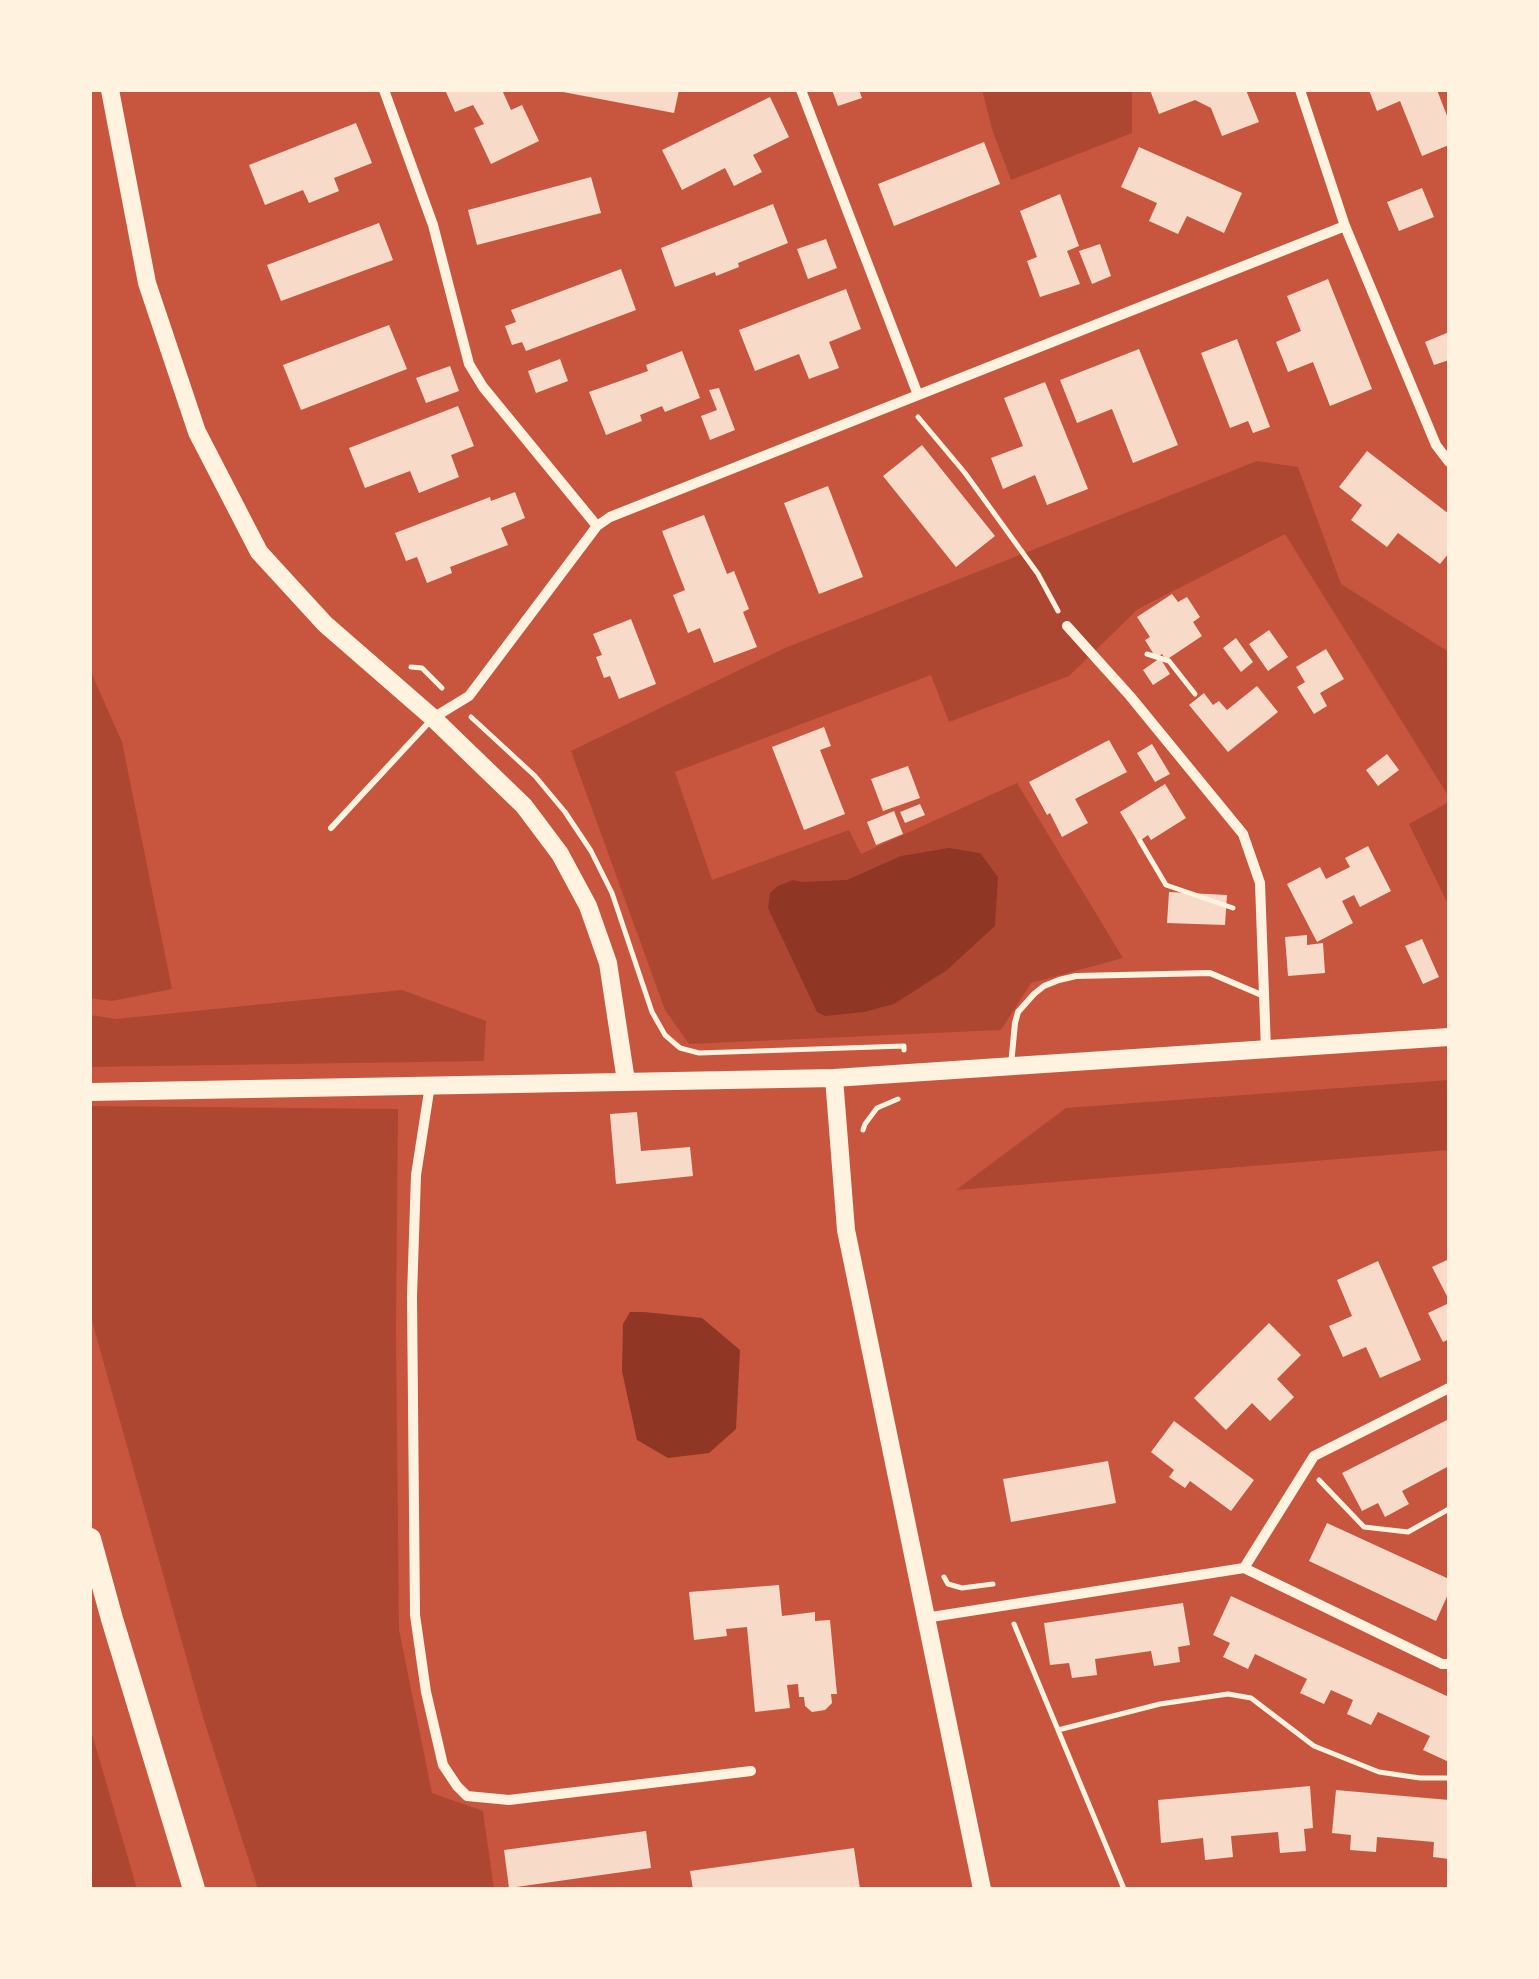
<!DOCTYPE html>
<html>
<head>
<meta charset="utf-8">
<style>
  body { margin:0 }
  #map { position:relative; width:1539px; height:1979px; overflow:hidden; background:#c8553d; font-family:"Nunito Sans",sans-serif }
  canvas { display:block }
  .frame { position:absolute; inset:0; border:92px solid #fff3e0; pointer-events:none }
</style>
</head>
<body>
<div id="map">
<canvas width="1539" height="1979"></canvas>
<div class="frame"></div>
</div>
<script>
const ctx = document.querySelector('canvas').getContext('2d');
ctx.lineJoin = 'round';
function fillPath(path, color) { ctx.fillStyle = color; ctx.fill(path, 'evenodd'); }
const toPath = rows => new Path2D(rows.map(r => 'M' + r).join(''));
function stroke(path, color, width, dash) { ctx.strokeStyle = color; ctx.lineWidth = width; ctx.lineCap = dash ? 'butt' : 'round'; ctx.setLineDash(dash || []); ctx.stroke(path); }
fillPath(toPath([
  [982,90,1132,90,1132,133,1011,180,992,129],
  [1257,461,1298,467,1341,584,1449,652,1449,797,1285,534,1138,609,1069,676,949,722,931,675,675,772,712,880,849,830,861,854,1017,783,1123,958,1031,983,1001,1030,689,1044,665,1010,571,751,785,648],
  [90,670,122,742,172,989,112,1001,90,998],
  [1449,802,1449,906,1409,824],
  [402,990,486,1021,484,1061,90,1067,90,1015,116,1019],
  [1449,1080,1449,1150,956,1190,1066,1108],
  [90,1106,398,1109,396,1330,399,1630,432,1793,483,1811,494,1889,258,1889,203,1717,90,1314],
  [90,1727,137,1889,90,1889]
]), '#ae4732');
fillPath(toPath([
  [949,848,980,853,998,877,995,926,947,970,894,1004,864,1012,825,1016,817,1012,768,908,770,893,778,886,793,880,803,882,847,880,901,856],
  [630,1312,644,1312,702,1318,740,1350,736,1429,709,1453,668,1458,637,1440,622,1371,623,1324]
]), '#8f3625');
fillPath(toPath([
  [445,90,502,90,511,110,522,105,539,141,491,164,474,128,484,124,473,105,455,112],
  [563,90,679,90,674,113,563,92],
  [832,90,859,90,862,98,838,106],
  [1150,90,1246,90,1259,122,1222,136,1211,108,1195,100,1159,114],
  [1369,90,1437,90,1449,121,1449,145,1422,156,1400,101,1377,111],
  [770,97,789,137,753,155,762,172,734,186,725,168,682,190,662,150],
  [356,123,372,163,334,178,339,191,309,203,303,190,265,205,249,165],
  [984,142,1000,184,894,226,878,184],
  [1139,147,1242,193,1224,233,1187,216,1178,234,1149,221,1157,203,1121,187],
  [591,177,601,213,477,245,468,210],
  [1422,188,1434,217,1399,231,1387,202],
  [1060,194,1079,246,1067,251,1080,284,1040,297,1027,261,1037,257,1020,211],
  [773,204,788,243,738,263,739,267,716,276,715,272,675,287,661,248],
  [379,223,393,260,281,301,267,265],
  [826,239,837,268,808,279,797,249],
  [1100,244,1111,276,1092,284,1079,251],
  [621,269,636,310,526,351,522,342,512,345,505,326,516,322,511,310],
  [1328,279,1372,389,1330,406,1313,362,1288,372,1276,342,1301,331,1287,296],
  [846,289,861,329,829,342,839,368,809,379,799,354,755,371,739,330],
  [389,325,407,369,301,410,283,365],
  [1449,332,1449,360,1434,365,1425,342],
  [1237,339,1270,427,1253,433,1248,421,1230,428,1201,353],
  [1139,349,1178,445,1133,463,1112,409,1077,423,1060,380],
  [682,351,700,398,665,412,662,406,640,415,642,421,606,435,589,392,648,371,646,365],
  [560,359,568,381,536,393,528,371],
  [450,366,459,391,426,403,416,378],
  [1045,382,1088,489,1047,505,1035,475,1003,489,991,458,1023,446,1004,398],
  [719,388,735,430,710,440,701,416,717,410,709,390],
  [458,406,474,446,451,455,459,477,419,493,410,471,365,488,349,448],
  [922,445,995,536,956,567,883,476],
  [1367,451,1449,514,1449,553,1440,564,1398,533,1387,547,1351,520,1362,505,1339,487],
  [828,486,863,577,819,594,784,503],
  [515,492,525,518,501,528,508,545,450,567,452,573,427,583,417,557,406,561,395,533,490,497,491,501],
  [704,515,727,574,734,571,749,609,743,612,757,647,714,663,700,628,688,633,673,595,685,590,662,531],
  [1172,594,1178,602,1187,597,1200,617,1193,622,1202,636,1166,660,1162,654,1156,658,1145,640,1150,637,1137,617],
  [631,619,656,684,619,699,610,676,604,678,596,657,602,655,593,634],
  [1269,630,1288,657,1268,671,1249,644],
  [1236,638,1253,662,1241,672,1223,648],
  [1326,649,1344,679,1320,693,1327,706,1314,714,1297,687,1305,682,1296,667],
  [1160,658,1170,674,1153,685,1143,670],
  [1257,686,1278,712,1228,752,1189,705,1204,693,1213,705,1219,701,1227,710],
  [824,727,831,746,820,750,845,814,804,830,772,747],
  [1109,740,1127,772,1075,799,1088,823,1062,837,1050,813,1047,815,1029,782],
  [1152,744,1170,774,1155,782,1137,753],
  [1387,754,1399,770,1378,786,1366,770],
  [908,766,920,798,883,811,871,779],
  [1165,784,1186,818,1151,840,1148,835,1138,842,1120,812],
  [920,804,925,815,905,823,900,812],
  [894,811,903,834,876,845,867,822],
  [1368,846,1391,891,1360,907,1354,895,1342,901,1353,923,1317,942,1287,884,1320,867,1326,879,1350,867,1345,858],
  [1169,892,1227,895,1225,925,1167,923],
  [1307,935,1307,945,1323,943,1325,973,1288,976,1285,937],
  [1422,939,1439,977,1423,984,1405,946],
  [637,1112,641,1151,690,1147,693,1176,616,1184,610,1114],
  [1449,1259,1449,1300,1432,1267],
  [1378,1261,1421,1360,1380,1378,1366,1347,1343,1357,1329,1326,1352,1316,1337,1280],
  [1449,1303,1449,1339,1443,1342,1428,1313],
  [1269,1323,1301,1355,1277,1379,1294,1397,1270,1421,1252,1403,1226,1430,1194,1398],
  [1449,1419,1449,1466,1402,1491,1409,1504,1385,1517,1378,1503,1362,1511,1342,1473],
  [1174,1421,1254,1480,1231,1511,1190,1481,1185,1488,1169,1477,1174,1470,1151,1452],
  [1108,1461,1116,1503,1011,1522,1003,1479],
  [1327,1523,1449,1579,1449,1592,1436,1621,1309,1561],
  [779,1585,782,1616,815,1612,815,1621,830,1620,837,1694,831,1694,832,1703,825,1710,812,1712,805,1706,804,1697,799,1697,798,1684,787,1685,790,1708,755,1712,747,1627,726,1629,727,1636,694,1640,689,1592],
  [1231,1596,1449,1697,1449,1762,1423,1750,1430,1736,1378,1712,1371,1725,1347,1714,1353,1700,1331,1690,1324,1704,1300,1693,1307,1679,1255,1654,1248,1669,1223,1657,1230,1643,1213,1635],
  [1183,1603,1190,1645,1178,1647,1180,1662,1154,1666,1151,1651,1095,1659,1097,1675,1072,1678,1069,1663,1050,1665,1044,1623],
  [1310,1786,1313,1828,1304,1829,1306,1851,1280,1853,1278,1832,1231,1836,1233,1857,1205,1860,1203,1838,1161,1843,1158,1800],
  [1336,1790,1449,1800,1449,1859,1433,1857,1434,1842,1377,1837,1376,1852,1350,1850,1351,1835,1332,1833],
  [646,1831,651,1868,509,1888,504,1850],
  [854,1848,860,1889,693,1889,690,1871]
]), '#f7dbc8');
stroke(toPath([
  [918,417,965,473,1038,574,1058,611],
  [1147,654,1169,661,1195,694],
  [411,667,422,668,442,688],
  [471,717,535,776,565,812,591,851,612,893,652,1012,665,1035,680,1048,699,1053,904,1046,904,1050],
  [1140,841,1166,885,1233,908],
  [863,1130,865,1124,877,1108,898,1099],
  [1319,1480,1364,1527,1408,1532,1449,1509],
  [944,1577,948,1584,962,1588,993,1584],
  [1014,1624,1124,1889],
  [1058,1730,1160,1704,1228,1694,1251,1698,1314,1746,1379,1772,1420,1778,1449,1778]
]), '#fff3e0', 5);
stroke(toPath([
  [331,828,432,719],
  [1011,1065,1015,1023,1018,1012,1034,994,1044,986,1059,980,1076,976,1210,973,1264,996]
]), '#fff3e0', 6);
stroke(toPath([
  [384,90,433,225,469,364,483,387,597,526],
  [801,90,918,395],
  [1300,90,1345,226,1436,445,1449,462],
  [1067,626,1130,696,1243,834,1260,883,1266,1050],
  [433,718,469,696,597,526,610,517,1345,226],
  [430,1085,416,1175,412,1296,415,1615,426,1692,443,1765,457,1786,467,1796,509,1800,751,1771],
  [1244,1568,1314,1456,1449,1388],
  [925,1618,1244,1568,1442,1664,1449,1664]
]), '#fff3e0', 10);
stroke(toPath([
  [110,90,147,283,197,432,259,552,325,624,433,718,524,806,560,854,588,906,608,963,626,1081],
  [834,1078,846,1230,982,1889],
  [90,1092,834,1078,1449,1037]
]), '#fff3e0', 18);
stroke(toPath([
  [90,1539,112,1619,194,1889]
]), '#fff3e0', 22);
</script>
</body>
</html>
